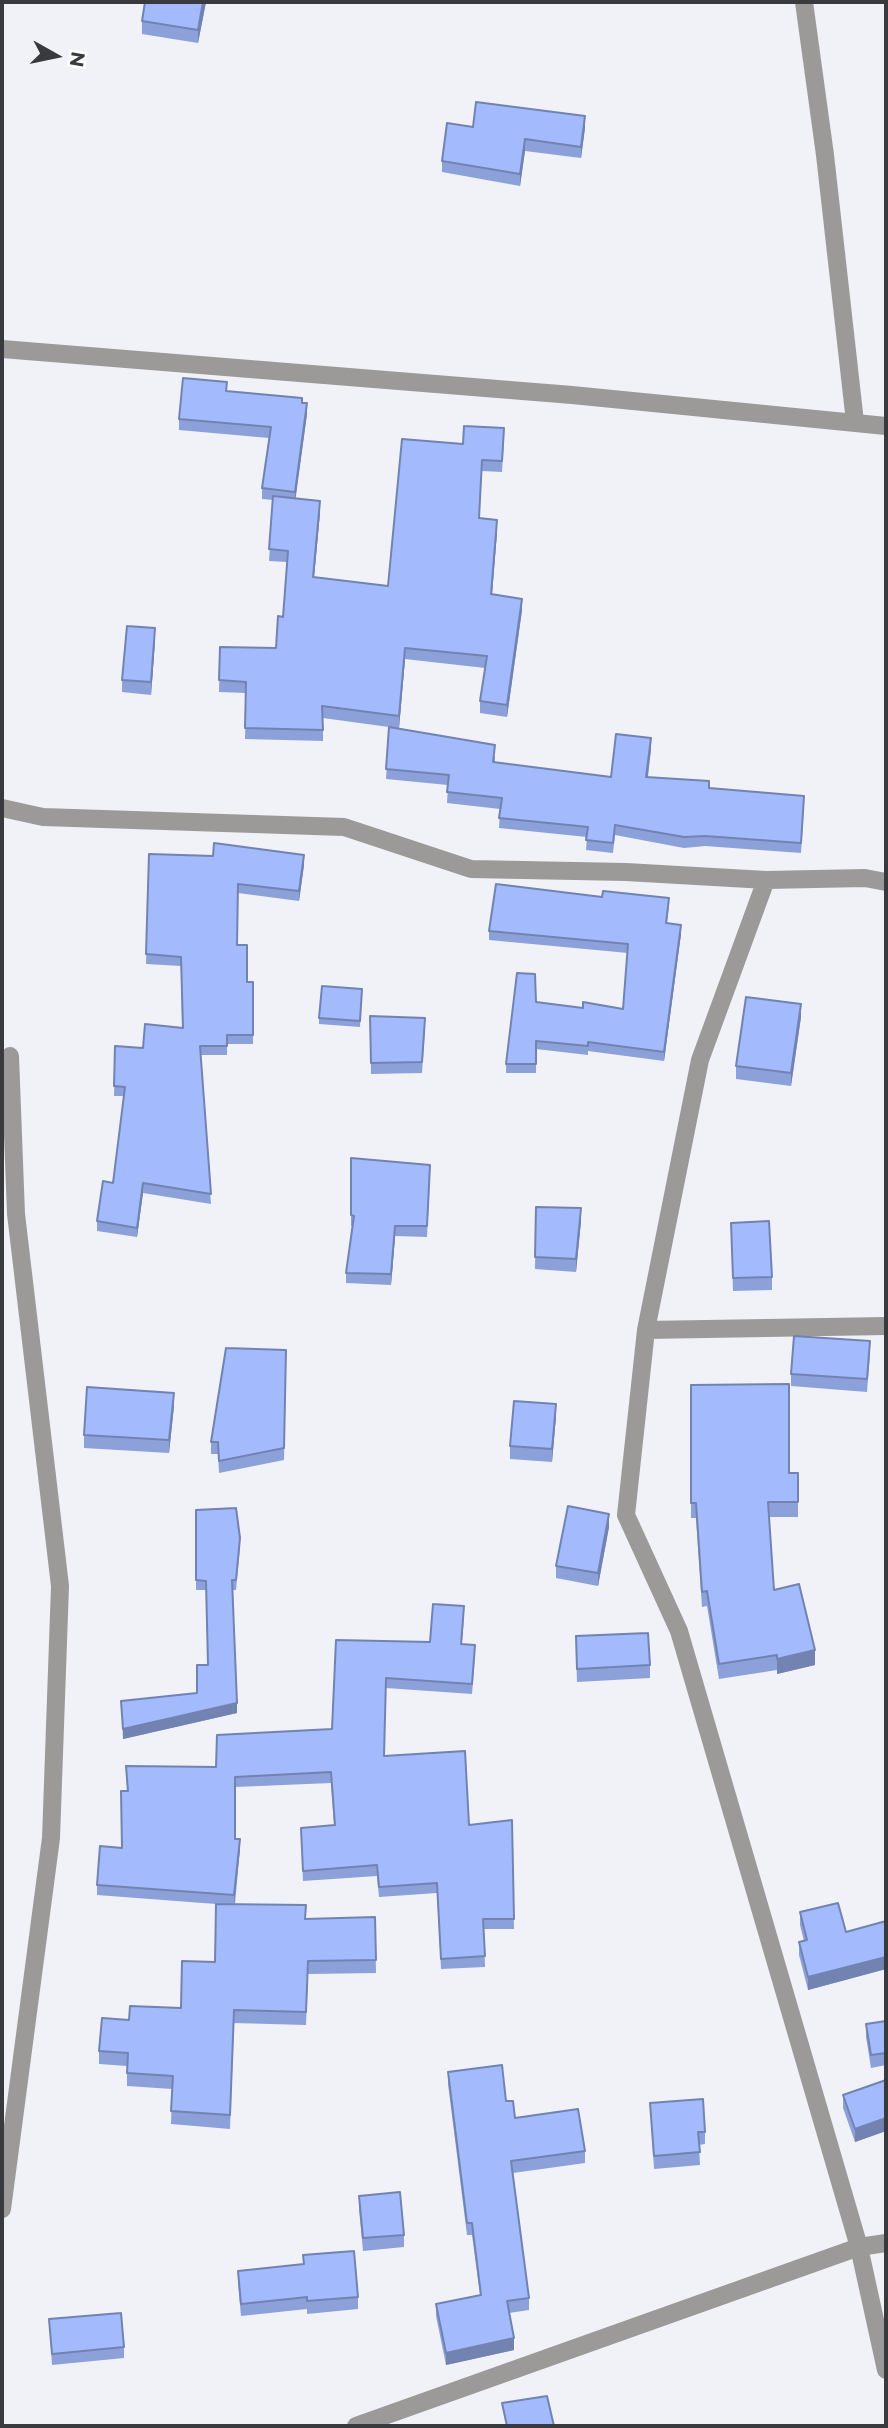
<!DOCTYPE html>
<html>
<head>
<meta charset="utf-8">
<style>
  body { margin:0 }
  #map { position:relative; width:888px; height:2428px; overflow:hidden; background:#f0f2f8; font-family:Montserrat,sans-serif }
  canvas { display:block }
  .frame { position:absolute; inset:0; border:4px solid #393a3d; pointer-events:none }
  .north { position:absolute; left:21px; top:21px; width:70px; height:70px; -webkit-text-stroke:5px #fff; paint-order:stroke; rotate:99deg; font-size:19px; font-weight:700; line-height:28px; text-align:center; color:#393a3d }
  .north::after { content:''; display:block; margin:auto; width:24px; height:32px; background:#393a3d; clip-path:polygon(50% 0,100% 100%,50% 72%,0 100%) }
</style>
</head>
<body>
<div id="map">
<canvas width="888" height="2428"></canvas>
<div class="frame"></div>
<div class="north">N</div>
</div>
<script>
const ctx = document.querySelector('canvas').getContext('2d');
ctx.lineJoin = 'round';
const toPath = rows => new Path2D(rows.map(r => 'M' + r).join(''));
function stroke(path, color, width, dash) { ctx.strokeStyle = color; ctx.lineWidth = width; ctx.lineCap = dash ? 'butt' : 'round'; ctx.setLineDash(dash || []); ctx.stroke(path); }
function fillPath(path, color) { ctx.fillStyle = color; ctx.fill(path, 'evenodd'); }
stroke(toPath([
  [804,2,825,155,855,422],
  [2,349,572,395,886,426],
  [2,808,43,817,344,827,471,869,626,872,766,880,865,878,886,882],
  [766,880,700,1060,646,1330,626,1515,679,1631,859,2247,886,2370],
  [646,1330,886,1326],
  [2,2209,51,1838,60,1586,16,1214,10,1056],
  [356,2426,859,2247,886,2243]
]), '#9c9999', 18);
fillPath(toPath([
  [145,2,206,2,198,43,142,34,142,21],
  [473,127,585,128,581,158,525,151,520,186,442,172,442,161],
  [227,391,302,403,307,414,295,499,320,513,314,577,388,586,463,444,504,440,502,472,482,471,479,518,497,532,492,595,522,610,507,717,480,713,480,701,485,668,405,659,399,728,495,756,495,763,611,777,651,749,648,777,804,806,801,853,705,846,684,848,615,835,613,853,586,850,587,837,499,828,500,809,447,803,448,785,386,779,389,727,323,718,323,741,245,739,246,693,219,692,220,647,276,648,283,617,287,562,269,561,273,500,262,499,262,488,269,438,179,430,179,419],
  [155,641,151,695,122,692,122,680],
  [149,854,304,865,299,901,238,893,237,945,247,982,253,982,253,1044,227,1044,227,1055,200,1055,211,1204,143,1193,137,1237,97,1231,97,1221,113,1183,124,1096,114,1096,115,1046,143,1048,182,1028,181,966,146,964],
  [669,906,667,923,681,934,664,1061,588,1051,588,1055,536,1049,536,1073,506,1073,506,1064,536,1002,583,1008,623,1009,628,953,489,940,489,931],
  [362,989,360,1027,319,1024,319,1018],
  [370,1016,425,1029,422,1073,371,1074],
  [801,1017,791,1086,736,1079,736,1066],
  [351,1158,430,1175,427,1237,395,1236,391,1285,346,1283,346,1273,353,1226,351,1226],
  [536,1207,581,1221,576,1272,535,1269],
  [731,1223,772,1277,772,1290,733,1291],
  [286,1350,284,1460,219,1473,218,1454,211,1454,211,1442],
  [870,1354,867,1392,791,1386,791,1374],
  [691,1385,789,1473,798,1473,798,1517,769,1517,774,1590,815,1665,777,1674,777,1670,719,1679,707,1606,702,1607,696,1518,691,1518],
  [174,1406,169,1453,84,1448,84,1435],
  [556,1416,552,1462,510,1459,510,1446],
  [196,1510,240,1547,236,1590,233,1590,237,1713,123,1739,121,1701,197,1693,208,1665,206,1590,196,1590],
  [609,1527,598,1586,556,1578,556,1566],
  [464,1617,462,1644,475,1655,472,1694,386,1688,384,1756,469,1825,512,1820,514,1929,484,1929,485,1967,441,1969,437,1893,379,1897,377,1876,303,1881,301,1828,334,1825,331,1783,235,1787,235,1839,240,1849,235,1904,306,1919,375,1917,376,1973,308,1974,306,2025,234,2023,230,2129,171,2124,172,2089,127,2086,127,2066,99,2064,99,2051,129,2020,181,2008,215,1962,216,1904,97,1895,97,1885,122,1848,127,1791,126,1766,216,1767,332,1729,336,1640,430,1642],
  [576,1649,650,1665,650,1678,577,1682],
  [800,1912,846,1932,886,1921,886,1969,808,1990,799,1955,799,1942,804,1941,800,1925],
  [886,2021,886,2065,871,2068,866,2037,866,2024],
  [448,2072,506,2101,515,2118,585,2151,585,2163,513,2173,529,2298,529,2310,509,2313,514,2350,446,2365,436,2316,436,2304,480,2295,472,2235,467,2235,448,2084],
  [886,2080,886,2131,855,2142,843,2108,843,2095],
  [650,2103,705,2132,705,2144,699,2145,700,2165,654,2169],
  [359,2196,404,2235,404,2247,363,2251,359,2209],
  [303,2255,358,2297,358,2309,307,2314,307,2309,241,2316,238,2283,238,2271,303,2264],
  [49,2319,124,2347,124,2358,52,2365]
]), '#8ca1da');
fillPath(toPath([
  [203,2,206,2,198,43,198,30],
  [585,116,585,128,581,158,581,147],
  [525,139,525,151,520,186,520,174],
  [307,403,307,414,295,503,295,492],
  [320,501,320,513,313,589,313,577],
  [497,520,497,532,491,606,491,594],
  [522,599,522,610,507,717,507,705],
  [155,628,155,641,151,695,151,682],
  [405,648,405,659,399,728,399,716],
  [651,738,651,749,646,788,646,777],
  [304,855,304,865,299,901,299,891],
  [681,925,681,934,664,1061,664,1052],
  [801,1004,801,1017,791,1086,791,1073],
  [143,1183,143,1193,137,1237,137,1228],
  [581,1208,581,1221,576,1272,576,1259],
  [395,1226,395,1236,391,1285,391,1274],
  [174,1393,174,1406,169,1453,169,1440],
  [556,1404,556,1416,552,1462,552,1449],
  [609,1514,609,1527,598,1586,598,1573],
  [815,1650,815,1665,777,1674,777,1659],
  [237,1703,237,1713,123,1739,123,1729],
  [240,1839,240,1849,234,1905,234,1895],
  [886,1957,886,1969,808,1990,808,1977],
  [886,2118,886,2131,855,2142,855,2129],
  [514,2338,514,2350,446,2365,446,2353]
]), '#7283b1');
const building = toPath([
  [145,2,203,2,198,30,142,21,145,2],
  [476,102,585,116,581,147,525,139,520,174,442,161,447,123,473,127,476,102],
  [183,378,227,382,226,391,302,398,302,403,307,403,295,492,262,488,271,427,179,419,183,378],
  [464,426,504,428,502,461,482,460,479,518,497,520,491,594,522,599,507,705,480,701,487,656,405,648,399,716,322,706,323,730,245,728,246,682,219,680,220,647,276,648,278,616,283,617,288,551,269,549,273,496,320,501,313,577,388,586,402,439,463,444,464,426],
  [127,626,155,628,151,682,122,680,127,626],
  [389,727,495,745,493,762,611,777,616,734,651,738,646,777,709,781,709,788,804,796,801,843,705,836,684,837,615,825,613,843,586,840,588,827,499,818,502,798,447,792,449,775,386,769,389,727],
  [214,843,304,855,299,891,238,884,237,945,247,945,247,982,253,982,253,1035,227,1035,227,1046,200,1046,211,1194,143,1183,137,1228,97,1221,103,1181,113,1183,125,1087,114,1086,115,1046,143,1048,145,1024,183,1028,181,957,146,954,149,854,213,856,214,843],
  [496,884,602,897,603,891,669,898,666,923,681,925,664,1052,588,1042,588,1046,536,1041,536,1064,506,1064,517,973,535,974,536,1002,583,1008,583,1002,623,1009,628,944,489,931,496,884],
  [322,986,362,989,360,1021,319,1018,322,986],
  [746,997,801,1004,791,1073,736,1066,746,997],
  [370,1016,425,1018,422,1062,371,1063,370,1016],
  [351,1158,430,1165,427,1226,395,1226,391,1274,346,1273,354,1216,351,1215,351,1158],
  [536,1207,581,1208,576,1259,535,1257,536,1207],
  [769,1221,772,1277,733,1278,731,1223,769,1221],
  [794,1336,870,1341,867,1379,791,1374,794,1336],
  [226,1348,286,1350,284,1448,219,1461,218,1442,211,1442,226,1348],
  [789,1384,789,1473,798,1473,798,1502,768,1502,774,1590,799,1584,815,1650,777,1659,777,1655,719,1664,707,1591,702,1592,696,1503,691,1503,691,1385,789,1384],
  [87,1387,174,1393,169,1440,84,1435,87,1387],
  [514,1401,556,1404,552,1449,510,1446,514,1401],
  [568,1506,609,1514,598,1573,556,1566,568,1506],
  [236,1508,240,1538,236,1580,232,1580,237,1703,123,1729,121,1701,197,1693,197,1665,208,1665,206,1581,196,1580,196,1510,236,1508],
  [433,1604,464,1606,461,1644,475,1645,472,1684,386,1678,384,1756,465,1751,469,1825,512,1820,514,1919,483,1919,485,1956,441,1959,437,1883,379,1887,377,1865,303,1871,301,1828,335,1825,331,1772,235,1777,235,1839,240,1839,234,1895,97,1885,100,1846,122,1848,121,1791,128,1791,126,1766,216,1767,217,1735,332,1729,336,1640,430,1642,433,1604],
  [648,1633,650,1665,577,1669,576,1636,648,1633],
  [838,1903,846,1932,886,1921,886,1957,808,1977,799,1942,807,1940,800,1912,838,1903],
  [216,1904,306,1905,305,1919,375,1917,376,1960,308,1961,306,2012,234,2010,230,2115,171,2111,173,2076,127,2073,128,2053,99,2051,102,2018,129,2020,130,2006,181,2008,182,1961,215,1962,216,1904],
  [886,2021,886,2053,871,2055,866,2024,886,2021],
  [502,2065,506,2101,513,2101,515,2118,578,2109,585,2151,511,2161,529,2298,507,2301,514,2338,446,2353,436,2304,481,2295,472,2223,467,2223,448,2072,502,2065],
  [886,2080,886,2118,855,2129,843,2095,886,2080],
  [703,2099,705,2132,698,2132,700,2152,654,2156,650,2103,703,2099],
  [400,2192,404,2235,363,2238,359,2196,400,2192],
  [354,2251,358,2297,307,2301,307,2297,241,2304,238,2271,304,2264,303,2255,354,2251],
  [121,2313,124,2347,52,2354,49,2319,121,2313],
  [547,2396,554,2426,507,2426,502,2403,547,2396]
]);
fillPath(building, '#a3bbfd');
stroke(building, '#7283b1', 2);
</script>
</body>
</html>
